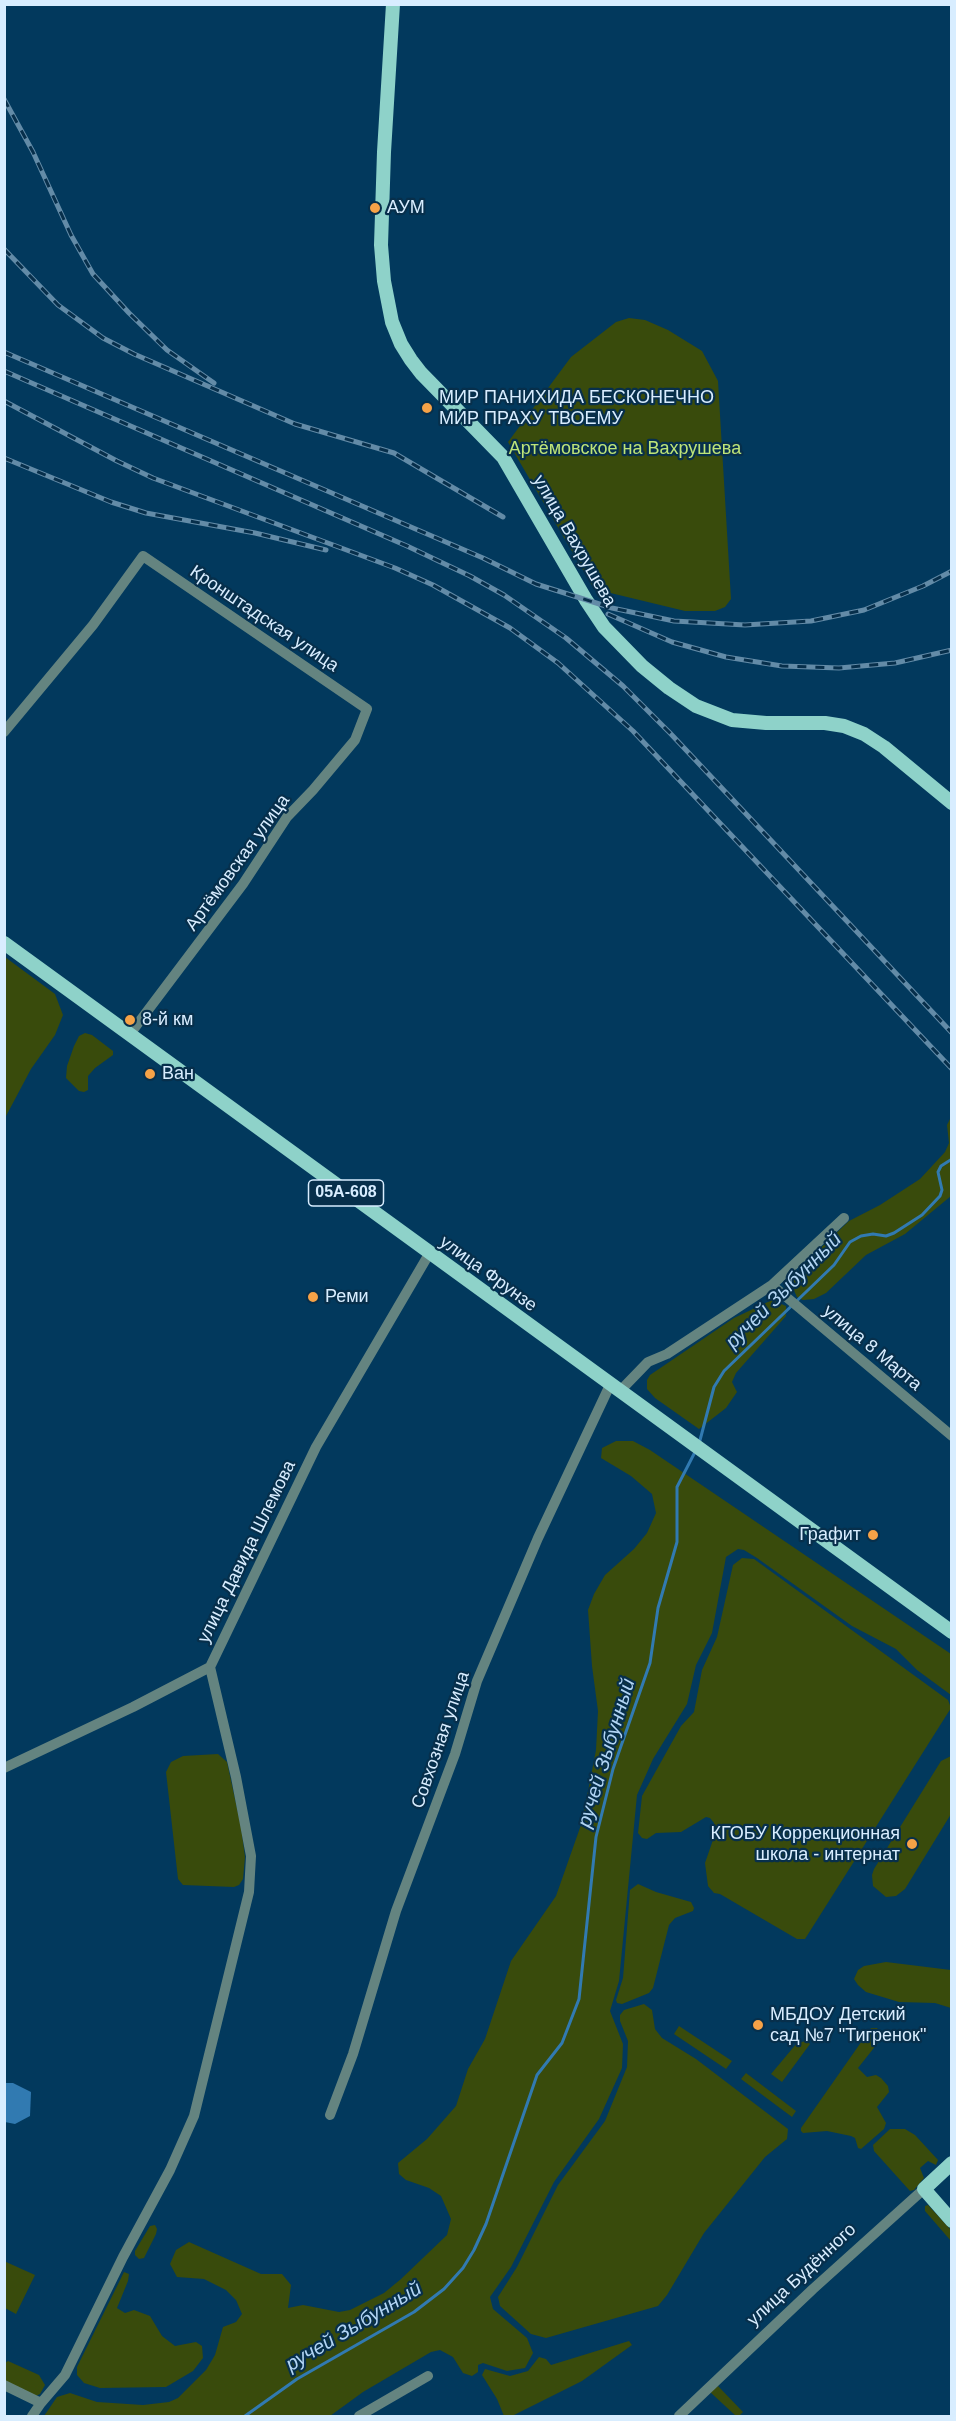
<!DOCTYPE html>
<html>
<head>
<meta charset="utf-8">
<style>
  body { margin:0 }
  #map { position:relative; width:956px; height:2421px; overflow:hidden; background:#02395d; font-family:Arial,sans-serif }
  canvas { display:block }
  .frame { position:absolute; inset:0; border:6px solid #d8edff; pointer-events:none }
</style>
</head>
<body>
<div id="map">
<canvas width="956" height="2421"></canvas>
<div class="frame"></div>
</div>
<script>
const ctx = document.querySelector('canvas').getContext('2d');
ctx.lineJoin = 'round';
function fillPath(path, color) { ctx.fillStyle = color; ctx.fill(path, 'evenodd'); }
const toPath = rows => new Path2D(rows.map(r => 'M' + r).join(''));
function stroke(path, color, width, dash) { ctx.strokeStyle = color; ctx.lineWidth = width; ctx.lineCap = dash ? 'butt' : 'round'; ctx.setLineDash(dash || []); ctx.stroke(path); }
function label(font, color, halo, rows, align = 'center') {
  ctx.font = font + ' Arial,sans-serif'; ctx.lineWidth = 4.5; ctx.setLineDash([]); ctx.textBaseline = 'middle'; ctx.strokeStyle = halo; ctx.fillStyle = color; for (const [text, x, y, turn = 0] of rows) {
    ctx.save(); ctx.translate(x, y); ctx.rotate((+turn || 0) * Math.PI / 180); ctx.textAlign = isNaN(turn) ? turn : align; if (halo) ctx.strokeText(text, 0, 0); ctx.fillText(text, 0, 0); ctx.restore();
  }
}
fillPath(toPath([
  [629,318,645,320,668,330,702,351,718,381,731,599,725,607,715,611,685,611,594,589,508,442,571,357,616,322],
  [5,957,55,994,63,1015,55,1035,31,1069,5,1118],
  [85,1033,92,1035,113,1051,113,1055,95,1068,88,1076,88,1090,84,1092,79,1091,66,1078,67,1066,74,1046,79,1036],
  [951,1117,951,1196,905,1234,866,1255,826,1293,814,1299,803,1300,797,1297,791,1284,809,1259,849,1221,880,1205,920,1179,945,1152,949,1143,947,1125],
  [772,1300,786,1306,786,1316,736,1373,732,1382,737,1392,726,1408,699,1429,655,1398,647,1389,647,1380,650,1375,734,1318],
  [616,1441,633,1441,650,1450,951,1654,951,1695,917,1670,896,1649,852,1626,757,1558,744,1550,738,1549,726,1557,712,1633,696,1665,687,1704,653,1759,637,1795,619,1981,610,2011,623,2044,622,2068,599,2119,554,2182,511,2267,490,2297,493,2309,527,2338,533,2353,525,2368,507,2371,483,2363,478,2365,478,2372,472,2376,463,2373,453,2357,440,2350,431,2352,363,2392,330,2416,44,2416,57,2397,70,2393,97,2402,143,2405,169,2402,178,2398,206,2370,215,2355,223,2327,236,2322,242,2314,236,2300,226,2290,204,2279,177,2277,170,2264,176,2250,189,2242,261,2274,282,2274,291,2285,288,2308,303,2305,339,2312,350,2310,384,2293,401,2279,447,2235,451,2219,441,2196,429,2188,406,2180,399,2174,398,2163,427,2139,456,2106,468,2069,485,2039,511,1961,556,1896,582,1822,596,1750,598,1711,592,1666,588,1610,594,1594,605,1575,634,1549,647,1533,656,1513,652,1494,631,1476,601,1458,602,1448],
  [742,1558,754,1559,948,1700,951,1708,805,1939,797,1939,720,1894,714,1893,708,1886,705,1863,715,1834,714,1823,710,1818,706,1817,681,1832,656,1833,647,1839,642,1838,638,1833,642,1796,681,1726,694,1712,702,1670,717,1637,733,1565],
  [218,1754,227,1762,241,1827,245,1857,243,1879,239,1885,234,1887,183,1885,178,1879,166,1772,171,1762,183,1756],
  [951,1756,951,1814,905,1889,896,1896,886,1897,873,1886,872,1875,874,1869,941,1761],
  [638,1884,656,1892,691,1902,694,1908,693,1911,675,1918,669,1925,653,1988,649,1993,622,2004,617,2003,616,2000,623,1978,630,1890],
  [886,1962,951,1970,951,2008,935,2003,899,2002,866,1992,858,1985,854,1979,858,1970,864,1966],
  [644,2004,652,2010,655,2029,662,2038,696,2059,788,2129,787,2139,765,2157,704,2233,667,2295,658,2306,546,2338,531,2334,500,2306,498,2297,517,2267,558,2185,605,2121,627,2067,628,2041,620,2021,620,2015,624,2010],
  [679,2026,732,2061,726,2069,674,2034],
  [871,2028,877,2028,881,2033,881,2039,858,2068,867,2077,876,2075,881,2078,888,2086,889,2092,877,2107,886,2123,884,2129,861,2149,858,2148,855,2138,851,2136,827,2131,803,2133,801,2131,801,2128],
  [806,2041,810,2044,782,2082,771,2074,797,2043],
  [746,2073,796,2111,792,2117,741,2079],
  [890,2129,905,2129,915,2135,938,2160,936,2165,928,2161,920,2168,924,2178,914,2190,910,2191,874,2151,873,2145],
  [928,2205,951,2230,951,2241,925,2211,925,2206],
  [155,2225,157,2229,156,2234,144,2258,139,2259,135,2255,135,2251,150,2226],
  [4,2261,35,2275,16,2314,5,2308],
  [124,2272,129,2274,128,2281,117,2308,125,2313,134,2310,150,2316,162,2336,175,2346,196,2342,202,2346,203,2358,193,2371,166,2387,100,2388,84,2383,77,2375,77,2367],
  [629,2341,632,2345,582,2381,512,2416,504,2416,497,2399,482,2375,485,2369,510,2376,528,2371,539,2357,546,2359,551,2365],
  [8,2361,39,2375,45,2385,40,2394,36,2396,5,2382,5,2363],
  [718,2386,743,2412,739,2416,736,2416,710,2392]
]), '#394b0c');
fillPath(toPath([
  [5,2083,13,2083,31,2092,30,2116,15,2124,5,2122]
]), '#317ab1');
stroke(toPath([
  [699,1444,714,1387,724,1371,834,1265,850,1242,861,1236,873,1234,886,1236,894,1233,922,1215,940,1196,942,1190,938,1172,941,1166,952,1159],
  [245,2416,297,2379,414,2312,444,2289,463,2268,474,2250,486,2224,537,2075,562,2043,579,1999,596,1837,613,1769,650,1663,658,1608,677,1542,677,1487,696,1450]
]), '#317ab1', 3);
stroke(toPath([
  [4,732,93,625,143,556,367,709,355,740,313,790,287,817,243,884,130,1034],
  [772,1285,952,1436],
  [619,1392,648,1362,667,1354,772,1285,844,1218],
  [4,1768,133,1707,210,1667,316,1447,429,1254],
  [330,2115,353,2054,396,1911,455,1754,477,1681,538,1538,610,1385],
  [4,2385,41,2403,65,2375,123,2257,170,2170,194,2116,249,1892,251,1856,236,1777,210,1667],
  [32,2416,41,2403],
  [359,2416,428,2376],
  [679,2416,813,2289,924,2189]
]), '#648480', 10);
stroke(toPath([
  [393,4,384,152,381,245,384,281,392,322,401,344,411,360,421,373,503,457,586,600,604,627,642,666,669,688,696,706,732,720,766,723,825,723,844,726,864,734,884,747,952,803],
  [4,943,952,1632],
  [952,2163,924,2189,952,2221]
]), '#8ed2c9', 14);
const rail = toPath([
  [4,99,33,152,71,235,93,274,129,313,167,350,214,383],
  [4,249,58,305,103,338,134,354,295,424,394,453,503,517],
  [4,352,483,558,536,584,612,608,674,621,745,625,811,621,864,610,923,586,952,571],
  [4,371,407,546,470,576,504,595,566,638,623,686,670,733,952,1033],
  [4,401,117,461,153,478,395,568,433,585,510,628,558,663,633,731,952,1069],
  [4,458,111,502,146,513,255,533,326,550],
  [608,614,672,642,726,657,782,666,839,668,895,663,952,650]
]);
stroke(rail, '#638ba7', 5);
stroke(rail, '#072f4b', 3, [9]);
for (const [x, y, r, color] of [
  [375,208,6,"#f6a247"],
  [427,408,6,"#f6a247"],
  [130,1020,6,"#f6a247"],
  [150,1074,6,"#f6a247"],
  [313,1297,6,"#f6a247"],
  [873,1535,6,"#f6a247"],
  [912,1844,6,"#f6a247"],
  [758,2025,6,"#f6a247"]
]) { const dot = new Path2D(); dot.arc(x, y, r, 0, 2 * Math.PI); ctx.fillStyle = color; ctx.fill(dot); stroke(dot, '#072f4b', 2); }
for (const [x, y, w] of [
  [346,1193,75]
]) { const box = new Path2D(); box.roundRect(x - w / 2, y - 13, w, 26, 4.5); ctx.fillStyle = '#072f4b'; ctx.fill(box); stroke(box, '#d8edff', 1.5); }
label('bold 16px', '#d8edff', null, [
  ["05А-608",346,1193]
]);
label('18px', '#d8edff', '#072f4b', [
  ["АУМ",387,208],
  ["МИР ПАНИХИДА БЕСКОНЕЧНО",439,398],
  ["МИР ПРАХУ ТВОЕМУ",439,419],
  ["8-й км",142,1020],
  ["Ван",162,1074],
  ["Реми",325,1297],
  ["Графит",861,1535,"right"],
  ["КГОБУ Коррекционная",900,1834,"right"],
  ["школа - интернат",900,1855,"right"],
  ["МБДОУ Детский",770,2015],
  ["сад №7 \"Тигренок\"",770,2036]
], 'left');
label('18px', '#bee478', '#072f4b', [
  ["Артёмовское на Вахрушева",625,449]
]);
label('18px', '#d8edff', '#072f4b', [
  ["улица Вахрушева",574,541,60],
  ["Кронштадская улица",264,619,34],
  ["Артёмовская улица",238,863,-54],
  ["улица Фрунзе",488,1274,36],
  ["улица 8 Марта",872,1348,40],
  ["улица Давида Шлемова",247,1552,-64],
  ["Совхозная улица",441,1740,-71],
  ["улица Будённого",802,2275,-43]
]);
label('italic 20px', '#b2d5f4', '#072f4b', [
  ["ручей Зыбунный",784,1291,-45],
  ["ручей Зыбунный",607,1753,-73],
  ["ручей Зыбунный",354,2327,-31]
]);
</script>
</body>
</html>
